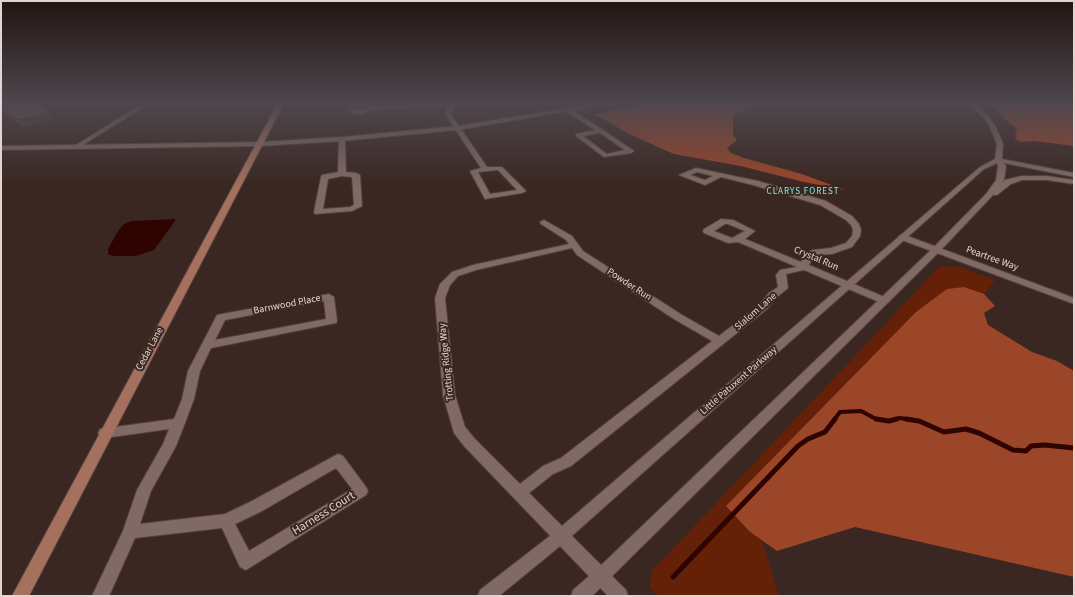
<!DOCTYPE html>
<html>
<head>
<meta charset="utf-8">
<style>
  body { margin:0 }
  #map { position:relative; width:1075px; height:597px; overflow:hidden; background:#3a2721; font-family:"Source Sans 3",sans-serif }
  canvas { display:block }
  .frame { position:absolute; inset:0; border:2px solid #e2d5d1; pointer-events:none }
</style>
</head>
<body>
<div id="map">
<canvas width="1075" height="597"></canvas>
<div class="frame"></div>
</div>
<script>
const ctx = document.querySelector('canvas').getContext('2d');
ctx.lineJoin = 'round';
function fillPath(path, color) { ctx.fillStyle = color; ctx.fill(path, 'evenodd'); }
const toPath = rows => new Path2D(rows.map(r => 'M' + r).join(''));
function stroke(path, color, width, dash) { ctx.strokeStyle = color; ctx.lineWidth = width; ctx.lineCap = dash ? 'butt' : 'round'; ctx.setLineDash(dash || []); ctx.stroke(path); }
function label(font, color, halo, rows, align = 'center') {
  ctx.font = font + ' "Source Sans 3",sans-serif'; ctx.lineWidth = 4; ctx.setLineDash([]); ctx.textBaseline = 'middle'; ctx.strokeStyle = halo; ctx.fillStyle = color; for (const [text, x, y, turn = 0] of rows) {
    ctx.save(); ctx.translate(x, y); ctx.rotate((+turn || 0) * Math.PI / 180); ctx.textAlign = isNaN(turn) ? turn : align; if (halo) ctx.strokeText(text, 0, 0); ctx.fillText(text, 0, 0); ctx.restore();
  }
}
fillPath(toPath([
  [940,266,960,267,995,280,963,322,1074,370,1074,550,838,513,758,528,779,596,658,596,650,588,652,571]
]), '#652107');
fillPath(toPath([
  [649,103,761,103,739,112,733,116,733,135,737,140,727,148,731,153,744,158,802,174,845,190,804,182,741,166,674,154,629,134,594,114],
  [988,103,1074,103,1074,122,1072,124,1074,126,1074,146,1034,141,1022,142,1014,139,1017,137,1015,133,1017,130,1015,127,1003,118,994,107],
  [964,287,984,294,995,306,984,313,988,325,1032,352,1057,361,1074,371,1074,577,855,527,777,551,749,531,726,506,916,312,947,289]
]), '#9b4628');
fillPath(toPath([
  [175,219,175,221,154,250,136,256,113,256,108,254,108,249,118,231,124,224,132,221]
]), '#2f0400');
stroke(toPath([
  [834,420,840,412,861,411,876,419,882,420],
  [893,420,900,418,912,420]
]), '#2f0400', 4);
stroke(toPath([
  [876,419,889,421,897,419],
  [906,419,919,421,944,432,966,429,979,433,1013,450,1026,451,1031,446,1045,445,1074,448],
  [673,577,798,446,808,439,825,432,835,419]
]), '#2f0400', 5);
const minor = toPath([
  [143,103,150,103,78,148,73,147,143,103],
  [353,103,371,103,374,106,455,103,451,114,487,167,502,167,526,191,522,193,485,199,470,171,481,168,445,114,448,106,374,110,362,114,353,114,345,109,353,103],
  [355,106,367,106,369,108,362,110,354,110,352,109,355,106],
  [498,170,517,190,490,194,478,172,498,170],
  [570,109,603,130,634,151,631,153,604,157,576,136,576,134,595,130,568,112,568,110,570,109],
  [600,133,625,150,607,154,583,136,600,133],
  [342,137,345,139,346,172,356,173,360,175,362,206,352,211,315,214,314,212,321,177,322,175,338,172,339,139,342,137],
  [342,176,352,177,354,205,350,207,323,209,328,179,342,176],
  [696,168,758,181,826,201,852,216,859,224,861,230,860,236,852,247,832,254,815,255,813,257,809,265,887,298,888,300,883,303,879,302,804,270,786,274,788,288,777,297,767,309,571,466,553,474,529,493,626,590,628,596,608,596,464,446,454,433,443,395,435,298,440,284,452,272,473,265,569,244,566,240,541,224,540,222,544,220,572,236,583,251,682,315,719,336,759,305,769,293,778,287,776,275,780,270,797,267,738,242,728,243,704,233,703,231,704,229,721,219,733,220,755,231,745,239,801,262,806,253,813,250,831,248,846,243,852,236,853,230,851,225,846,220,820,205,753,185,721,177,705,185,679,175,696,168],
  [697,172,713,176,705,180,690,175,697,172],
  [725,224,728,224,745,231,732,238,714,231,725,224],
  [572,248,577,255,586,261,674,319,712,341,561,458,543,466,520,484,474,438,465,427,455,395,445,298,450,285,458,276,476,270,572,248],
  [902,234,1074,298,1074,304,899,239,898,237,902,234],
  [329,294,334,297,337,321,336,323,211,348,200,371,194,399,185,423,176,446,151,491,140,524,225,514,252,501,338,454,343,456,366,487,368,491,366,495,246,570,240,567,222,528,135,538,109,596,92,596,123,531,137,490,163,444,169,429,105,438,100,437,98,433,100,429,174,419,182,399,188,371,217,315,329,294],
  [324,301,326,319,215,340,225,320,324,301],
  [336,468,352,489,249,551,235,524,262,511,336,468]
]);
const tertiary = toPath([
  [601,103,616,103,457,130,342,141,260,146,1,150,1,146,260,142,342,137,457,126,601,103],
  [968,103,975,103,989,117,996,127,1003,144,1002,159,1074,173,1074,177,1004,163,1006,166,1004,180,1001,184,1005,180,1021,176,1047,176,1074,180,1074,184,1047,180,1022,180,1011,184,997,195,993,195,939,252,592,596,571,596,573,590,595,571,933,248,986,194,996,180,998,166,997,163,984,169,565,542,499,596,478,596,480,590,555,532,980,167,995,159,997,144,990,127,985,119,968,103]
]);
const secondary = toPath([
  [278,103,284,103,29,596,12,596,278,103]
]);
stroke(minor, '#52423e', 2);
stroke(tertiary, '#52423e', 2);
stroke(secondary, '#52423e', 2);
fillPath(minor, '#816a63');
fillPath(tertiary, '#816a63');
fillPath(secondary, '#a5705e');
fillPath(toPath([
  [1,103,52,120,24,127,1,110]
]), '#5a4740');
fillPath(toPath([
  [48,112,52,120,24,127,19,118]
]), '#47342d');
const building = toPath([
  [1,103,35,103,48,112,19,118,1,105,1,103]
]);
fillPath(building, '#695650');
stroke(building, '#7c6a64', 1);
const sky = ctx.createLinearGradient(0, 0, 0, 187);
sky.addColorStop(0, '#201512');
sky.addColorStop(0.55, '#4f474e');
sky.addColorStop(1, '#4f474e00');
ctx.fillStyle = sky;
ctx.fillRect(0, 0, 1075, 187);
ctx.letterSpacing = '1px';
label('9px', '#81ece4', '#3a2721', [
  ["CLARYS FOREST",803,192]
]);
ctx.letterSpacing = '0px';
label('10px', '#e2d5d1', '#3a2721', [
  ["Crystal Run",816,259,23],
  ["Peartree Way",992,259,20],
  ["Powder Run",629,285,33],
  ["Barnwood Place",287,305,-11],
  ["Slalom Lane",756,312,-41],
  ["Cedar Lane",150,349,-62],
  ["Trotting Ridge Way",447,362,-96],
  ["Little Patuxent Parkway",739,381,-41]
]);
label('12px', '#e2d5d1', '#3a2721', [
  ["Harness Court",324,514,-32]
]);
</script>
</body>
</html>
